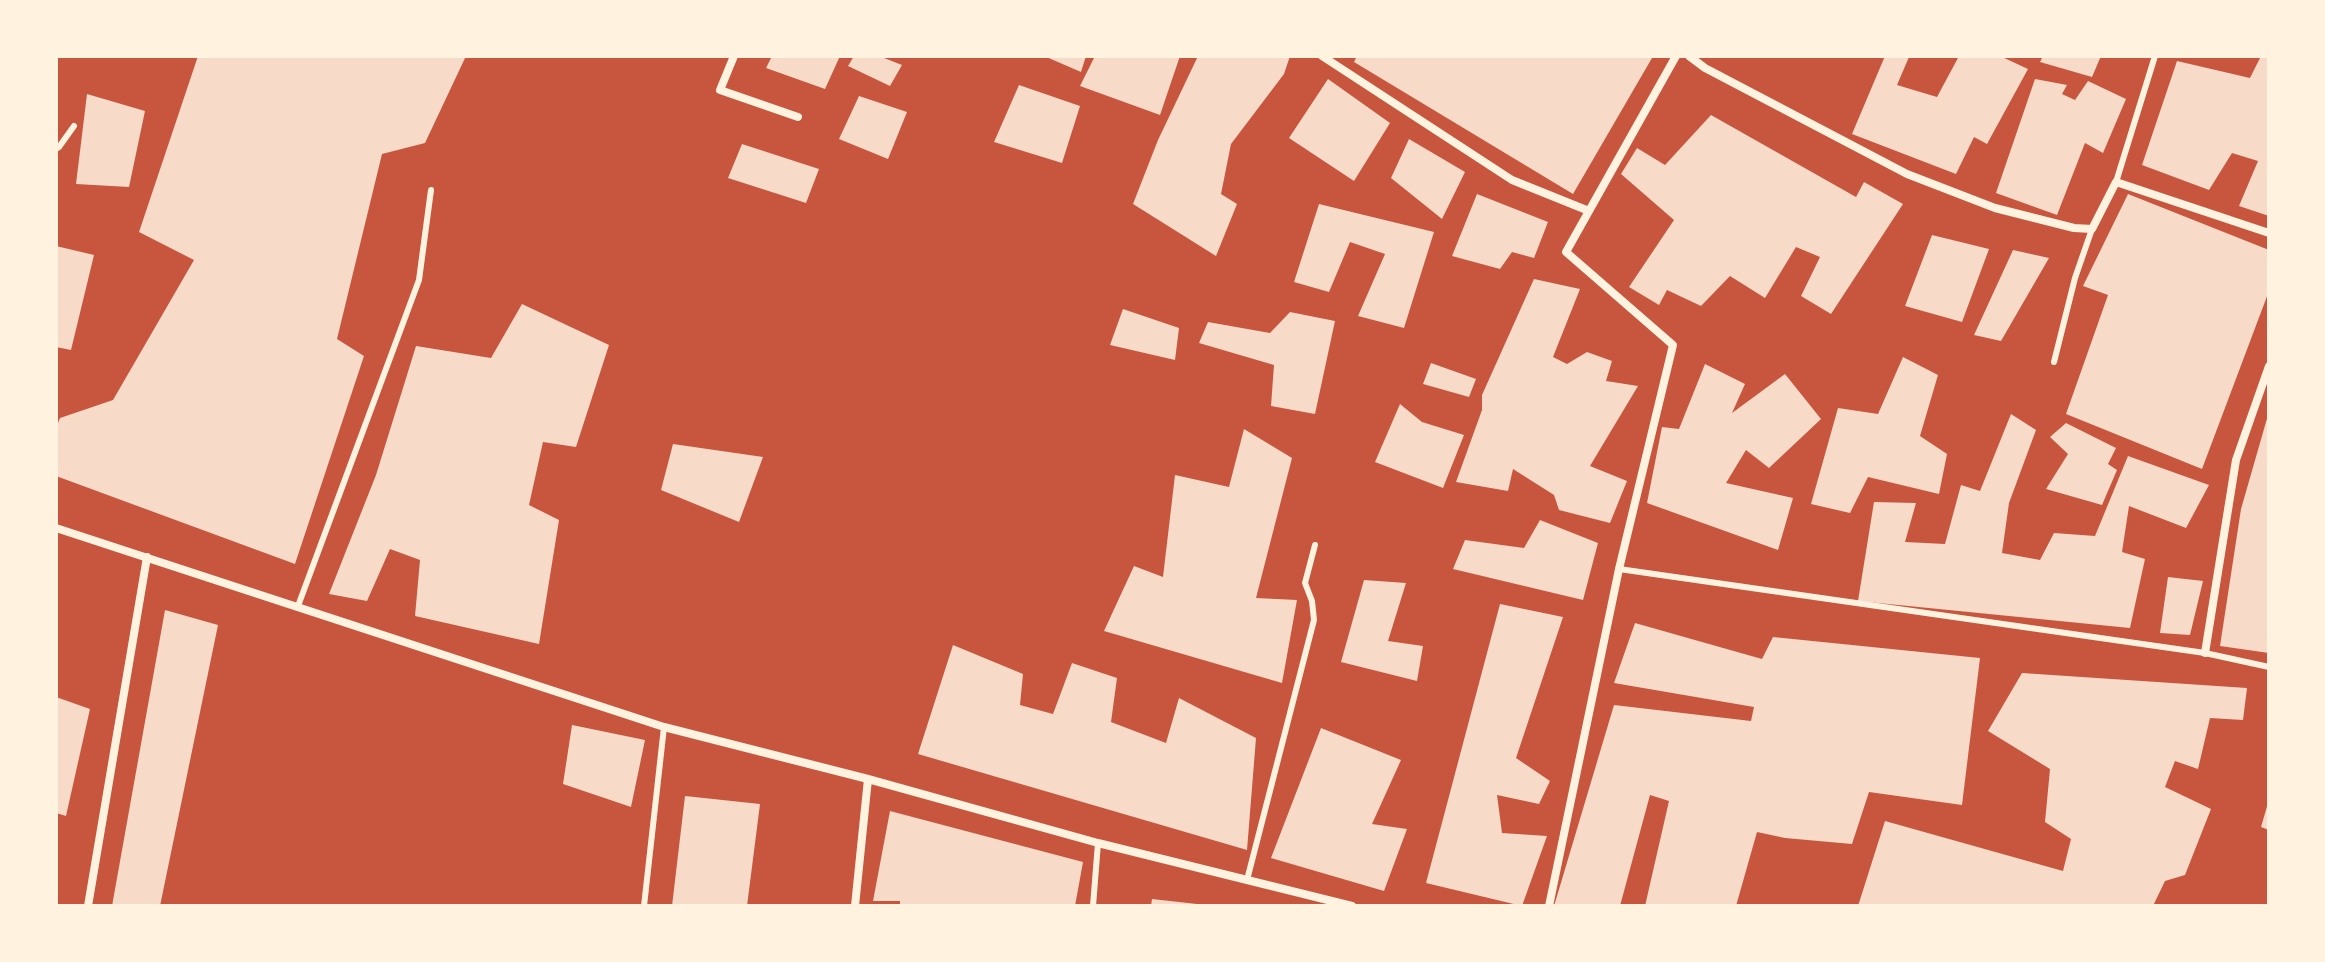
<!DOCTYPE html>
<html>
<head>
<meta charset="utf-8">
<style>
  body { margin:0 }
  #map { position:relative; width:2325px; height:962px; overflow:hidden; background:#c8553d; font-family:Poppins,sans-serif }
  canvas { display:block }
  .frame { position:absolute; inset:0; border:58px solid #fff3e0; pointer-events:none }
</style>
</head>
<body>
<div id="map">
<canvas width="2325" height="962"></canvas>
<div class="frame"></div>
</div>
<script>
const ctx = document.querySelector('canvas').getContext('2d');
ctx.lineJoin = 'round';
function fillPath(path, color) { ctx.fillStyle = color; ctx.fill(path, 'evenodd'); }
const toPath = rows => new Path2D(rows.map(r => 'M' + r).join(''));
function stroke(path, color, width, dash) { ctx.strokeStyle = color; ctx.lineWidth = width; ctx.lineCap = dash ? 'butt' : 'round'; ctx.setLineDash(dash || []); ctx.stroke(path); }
fillPath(toPath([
  [198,56,466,56,425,143,382,154,337,339,364,356,295,564,56,476,56,428,60,418,113,400,194,260,139,232],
  [772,56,840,56,825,89,766,68],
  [854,56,879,56,902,65,890,86,848,66],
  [1044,56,1086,56,1081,72],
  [1095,56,1180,56,1160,115,1080,86],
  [1198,56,1290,56,1284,74,1231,144,1221,194,1237,204,1216,256,1133,204,1158,140],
  [1357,56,1650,56,1652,58,1573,194,1354,62],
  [1885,56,1909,57,1897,85,1937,97,1959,56,2000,56,2028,69,1987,144,1974,137,1956,174,1852,134],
  [2043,56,2101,56,2092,77,2040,62],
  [2261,56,2269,56,2269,216,2239,206,2258,161,2232,153,2209,190,2142,165,2177,61,2250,78],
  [1328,79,1390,123,1354,181,1289,138],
  [2035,79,2067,85,2062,94,2075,100,2088,81,2126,99,2103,153,2085,143,2057,215,1996,193],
  [1019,85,1080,106,1062,163,994,142],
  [87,94,145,111,129,187,76,184],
  [859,96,907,112,888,159,839,139],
  [1711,115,1856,197,1864,182,1903,204,1831,314,1801,296,1820,257,1796,247,1765,298,1730,276,1701,306,1667,290,1659,305,1629,287,1674,220,1621,174,1637,148,1665,165],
  [1409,139,1465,172,1442,219,1391,178],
  [742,144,819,169,806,203,728,178],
  [1477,194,1548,222,1534,258,1512,252,1500,269,1452,256],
  [2128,194,2269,250,2269,291,2202,469,2066,414,2108,295,2083,286],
  [1319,204,1434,232,1404,328,1358,316,1385,254,1350,242,1329,292,1294,282],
  [1932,235,1989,249,1962,322,1905,306],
  [56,246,94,255,71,350,56,347],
  [2013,250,2049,258,2001,341,1974,335],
  [1534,279,1580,289,1553,357,1567,364,1587,352,1612,361,1606,381,1638,386,1590,466,1627,481,1610,523,1559,510,1554,495,1513,469,1508,491,1456,482,1482,410,1482,395],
  [522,304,609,345,576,447,543,442,529,505,559,520,539,644,415,616,420,560,390,549,367,601,329,594,376,475,416,346,491,358],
  [1123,309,1179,328,1175,360,1110,345],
  [1290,312,1335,321,1315,414,1271,406,1274,365,1199,343,1208,322,1270,333],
  [1903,357,1938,375,1920,436,1947,454,1939,494,1868,477,1850,513,1811,504,1838,408,1878,414],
  [1431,363,1476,379,1469,397,1423,384],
  [1705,364,1745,384,1732,413,1785,374,1821,419,1769,468,1746,450,1726,483,1793,498,1778,550,1647,503,1662,427,1679,429],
  [1400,404,1422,422,1464,435,1443,488,1375,462],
  [2011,414,2036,430,2009,503,2002,553,2040,560,2054,533,2095,536,2128,456,2209,485,2186,528,2129,506,2122,552,2145,559,2130,628,1858,601,1874,502,1916,503,1905,542,1945,544,1961,485,1980,491],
  [2268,415,2269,415,2269,653,2220,646,2241,509],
  [2066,423,2116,448,2108,464,2117,470,2102,505,2046,489,2068,454,2050,437],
  [1244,429,1292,458,1256,598,1297,600,1282,683,1104,631,1134,566,1163,577,1175,475,1229,487],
  [673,444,763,457,739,522,661,490],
  [1540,520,1598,543,1583,600,1453,569,1465,540,1524,548],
  [2168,577,2203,581,2190,635,2160,633],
  [1364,580,1406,583,1388,641,1423,646,1417,681,1341,662],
  [1500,604,1563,617,1516,758,1550,781,1539,804,1497,795,1502,833,1547,836,1522,906,1426,883],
  [165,610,218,625,160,906,112,906],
  [1635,623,1762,659,1773,637,1980,658,1962,805,1869,792,1852,844,1785,838,1757,832,1736,906,1645,906,1669,801,1650,795,1620,906,1554,906,1614,705,1751,721,1754,707,1614,683],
  [953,645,1023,674,1020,705,1053,714,1072,663,1117,678,1111,722,1166,743,1179,698,1256,738,1247,850,918,754],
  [2022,673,2247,688,2243,720,2210,718,2198,769,2175,761,2165,787,2211,809,2185,875,2165,881,2153,906,1858,906,1885,821,2063,871,2071,839,2045,822,2050,769,1988,731],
  [56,697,90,709,66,816,56,813],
  [572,725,645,740,631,807,563,784],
  [1321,728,1401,760,1372,824,1407,829,1384,891,1271,858],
  [685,796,760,804,747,906,672,906],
  [2268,803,2269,803,2269,830,2261,827],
  [890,811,1083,862,1075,906,900,906,900,901,873,901],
  [1152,899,1197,904,1197,906,1151,906]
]), '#f7dbc8');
stroke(toPath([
  [56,149,59,147,74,126],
  [2116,182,2155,56],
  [2054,362,2075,278,2092,229],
  [1619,569,2205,653,2269,667],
  [298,606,419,280,431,190],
  [1247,880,1314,620,1312,601,1305,583,1315,545],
  [644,906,664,727],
  [1093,906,1098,843]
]), '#fff3e0', 6);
stroke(toPath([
  [734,56,720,90,798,117],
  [1322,56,1512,180,1589,211],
  [1689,56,1705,68,1907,174,1995,208,2074,228,2092,229,2116,182,2269,233],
  [56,528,664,727,868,779,1098,843,1352,906],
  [2205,653,2236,460,2269,366],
  [88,906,147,557],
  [855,906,868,779],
  [1549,906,1619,569,1673,345,1566,252,1676,56]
]), '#fff3e0', 8);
</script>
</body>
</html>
